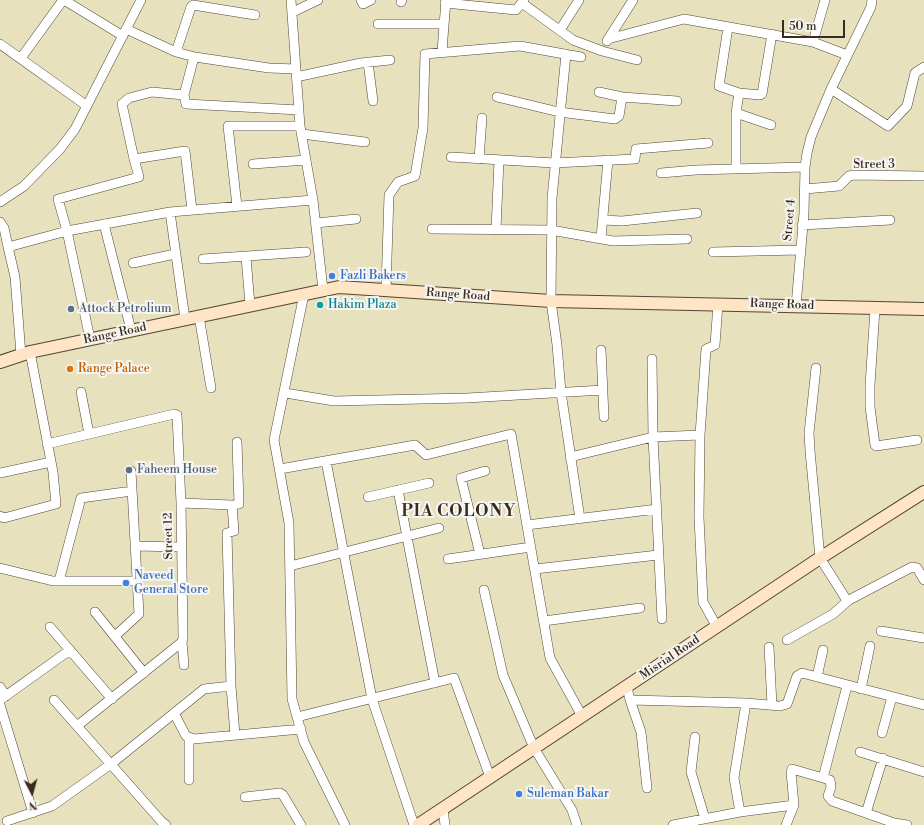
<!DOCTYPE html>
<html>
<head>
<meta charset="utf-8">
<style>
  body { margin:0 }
  #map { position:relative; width:924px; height:825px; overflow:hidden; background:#e7e1be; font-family:"Libre Bodoni",serif }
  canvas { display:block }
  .north { position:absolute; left:12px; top:773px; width:40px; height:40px; -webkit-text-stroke:3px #f6f6f2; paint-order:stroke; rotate:174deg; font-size:11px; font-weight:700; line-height:16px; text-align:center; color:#3b2a1e }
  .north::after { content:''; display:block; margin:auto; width:14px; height:18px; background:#3b2a1e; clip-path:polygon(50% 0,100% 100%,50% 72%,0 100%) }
  .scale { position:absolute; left:782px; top:20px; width:63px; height:18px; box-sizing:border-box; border:2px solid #3b2a1e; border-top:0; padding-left:5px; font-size:12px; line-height:14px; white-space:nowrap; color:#3b2a1e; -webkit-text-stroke:3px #f6f6f2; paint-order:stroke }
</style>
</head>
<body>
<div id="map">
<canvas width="924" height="825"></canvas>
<div class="north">N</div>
<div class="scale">50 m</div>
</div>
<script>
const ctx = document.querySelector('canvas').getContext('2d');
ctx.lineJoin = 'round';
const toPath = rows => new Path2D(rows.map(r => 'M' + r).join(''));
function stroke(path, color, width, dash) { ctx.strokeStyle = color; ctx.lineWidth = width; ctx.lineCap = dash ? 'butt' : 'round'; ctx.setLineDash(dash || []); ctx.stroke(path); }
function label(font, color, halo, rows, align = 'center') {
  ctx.font = font + ' "Libre Bodoni",serif'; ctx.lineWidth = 4; ctx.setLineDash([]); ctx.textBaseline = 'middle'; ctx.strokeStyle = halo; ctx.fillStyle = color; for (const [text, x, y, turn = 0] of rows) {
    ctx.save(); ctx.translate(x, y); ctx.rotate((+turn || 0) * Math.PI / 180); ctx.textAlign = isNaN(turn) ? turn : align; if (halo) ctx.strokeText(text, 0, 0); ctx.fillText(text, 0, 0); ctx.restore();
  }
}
const street = toPath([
  [64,0,123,36],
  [291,0,300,126,313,200,323,290],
  [361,0,363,4,371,0],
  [825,0,813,42,847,55],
  [401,2,402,0],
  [445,3,516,10,524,0],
  [522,3,573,40,602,51,637,60],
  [293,12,318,0],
  [378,24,444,24],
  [728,27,719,86,739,93,760,95,762,94,772,34],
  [126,29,176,52,195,57,269,68,296,69],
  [560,30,579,0],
  [608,39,684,19,813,42],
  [607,41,633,0],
  [0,44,87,106],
  [442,51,446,0],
  [176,52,191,7,193,5,255,15],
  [566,54,552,198,551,301,557,345,561,392,580,519],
  [21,58,63,0],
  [368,62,373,101],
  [296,77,361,63,390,60],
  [831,89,888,126,907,106,915,73,924,67],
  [599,92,622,97,677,101],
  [184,95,186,104,299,110],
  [497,97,559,112,615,119,619,116,622,97],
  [736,113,771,125],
  [302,134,365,142],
  [451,157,554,163,635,159,636,149,708,143],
  [134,159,122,104,129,98,152,92,184,95,194,57],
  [479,159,482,118],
  [253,164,306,160],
  [736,169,736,113,739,93],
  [661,173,696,170,805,167],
  [805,189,839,186,849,176,854,175,924,176],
  [0,202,24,186,60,149,75,129,141,0],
  [237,206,228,126,300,126],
  [170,212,185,319],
  [603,220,622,221,697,213],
  [0,222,4,228,8,247],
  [316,223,356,219],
  [104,224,131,330],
  [802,225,890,220],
  [432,229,551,230,613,241,687,239],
  [496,230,499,160],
  [601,238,608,160],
  [713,252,800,250],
  [246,257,250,305],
  [203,259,306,252],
  [133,263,175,254],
  [386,289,389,195,398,182,415,176,423,128,425,54,520,46,581,57],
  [304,294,274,440,289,523,292,699,304,742,345,825],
  [796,306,804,213,805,167,807,153,811,137,831,89,871,7,872,0],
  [875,309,870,385,870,407,875,445,876,446,917,440],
  [199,316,211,388],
  [90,339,67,231,58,199,139,177,134,159,185,151,192,210],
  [601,350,604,417],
  [21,355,15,277,8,247,67,231,170,212,313,200],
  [652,359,653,437,662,619],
  [816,368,809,433,810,451,820,558,846,599,849,600],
  [81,392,89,434],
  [285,393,334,401,467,398,603,390],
  [47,444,174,414,177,415,181,503,183,638,182,642,77,726],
  [570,457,653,437,700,435],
  [326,461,372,699,414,825],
  [280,469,415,445,426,455,511,434,550,658,582,716],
  [0,473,51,462],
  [398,490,435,683],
  [368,497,429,483],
  [181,503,232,505,239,504,237,442],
  [232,505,234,531,227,533,231,686,235,735],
  [0,516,4,518,56,504,53,472,30,352],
  [527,525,657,509],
  [135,546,182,547],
  [480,554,461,478,485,471],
  [448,559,531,547],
  [290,566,439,528],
  [0,568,53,581,137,581],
  [535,569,658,555],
  [59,581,81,498,132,491],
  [484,590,503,675,534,748,572,810,577,825],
  [95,612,144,673],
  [544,621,640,608],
  [50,627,112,699],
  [717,627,703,602,699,517,700,435,706,349,715,345,718,304],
  [881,631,924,638],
  [115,636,139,614,131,471],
  [787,640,833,614,849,600,912,567,917,568,924,580],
  [182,642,184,665],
  [769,647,772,705],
  [817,677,823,650],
  [0,687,6,696],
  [627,687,630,700,746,703,734,778,740,812],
  [861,689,870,646],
  [0,700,70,650],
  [54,700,161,821,166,825],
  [630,700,641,732,647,788],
  [746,703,780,706,787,704,797,676,802,673,924,705],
  [0,705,33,813],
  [174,713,186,736,194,739,301,729],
  [297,717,454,678,490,777],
  [882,733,892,697],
  [695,737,691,772,705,819],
  [860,752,924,772],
  [823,778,847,686],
  [189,780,189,738],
  [245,797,280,793,283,795,301,825],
  [443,809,445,825],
  [866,813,883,758],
  [7,821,52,806,111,764,204,689,231,686],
  [673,825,740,812,794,805],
  [786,825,794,805,791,772,792,769,830,780,831,787,828,796,832,801,894,823,907,825]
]);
const secondary = toPath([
  [0,362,30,352,339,287,551,301,924,309],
  [418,825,820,558,924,492]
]);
stroke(street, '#554536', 10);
stroke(secondary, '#554536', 14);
stroke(street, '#fff', 9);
stroke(secondary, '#fee5c5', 12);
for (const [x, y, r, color] of [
  [332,276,4,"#3f7fe0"],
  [320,305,4,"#0f9aa8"],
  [71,309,4,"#5c6f8a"],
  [70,369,4,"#e8710a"],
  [129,470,4,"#5c6f8a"],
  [126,583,4,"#3f7fe0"],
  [519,794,4,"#3f7fe0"]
]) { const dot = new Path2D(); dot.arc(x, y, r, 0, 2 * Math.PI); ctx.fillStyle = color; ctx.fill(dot); stroke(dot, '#f6f6f2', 1.5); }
label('12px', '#3b2a1e', '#f6f6f2', [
  ["Street 3",874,165],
  ["Street 4",790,220,-85],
  ["Range Road",458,295,4],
  ["Range Road",782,305,2],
  ["Range Road",115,334,-12],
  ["Street 12",169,536,-91],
  ["Misrial Road",670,658,-34]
]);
label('12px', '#366cbe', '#f6f6f2', [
  ["Fazli Bakers",340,276],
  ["Naveed",134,576],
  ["General Store",134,590],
  ["Suleman Bakar",527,794]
], 'left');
label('12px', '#0d838f', '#f6f6f2', [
  ["Hakim Plaza",328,305]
], 'left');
label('12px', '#4e5e75', '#f6f6f2', [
  ["Attock Petrolium",79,309],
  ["Faheem House",137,470]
], 'left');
label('12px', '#c56008', '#f6f6f2', [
  ["Range Palace",78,369]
], 'left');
ctx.letterSpacing = '1px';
label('bold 16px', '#3b2a1e', '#f6f6f2', [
  ["PIA COLONY",459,512]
]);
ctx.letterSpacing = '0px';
</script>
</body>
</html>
